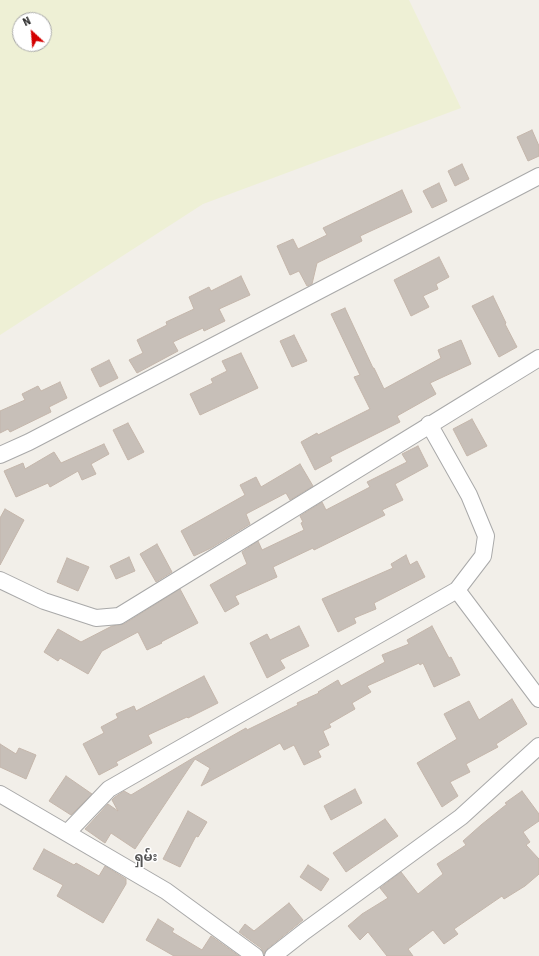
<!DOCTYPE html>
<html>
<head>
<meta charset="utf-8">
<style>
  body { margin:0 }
  #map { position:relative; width:539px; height:956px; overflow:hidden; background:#f2efe9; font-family:"Source Sans 3",sans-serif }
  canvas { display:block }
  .north { position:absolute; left:12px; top:12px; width:40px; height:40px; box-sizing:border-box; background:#fff; border:1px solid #a7a7a7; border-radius:50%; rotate:334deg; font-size:11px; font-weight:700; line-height:16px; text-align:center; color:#222 }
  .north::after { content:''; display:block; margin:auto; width:14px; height:18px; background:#d40000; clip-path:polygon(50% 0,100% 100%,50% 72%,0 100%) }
</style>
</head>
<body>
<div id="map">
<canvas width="539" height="956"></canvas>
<div class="north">N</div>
</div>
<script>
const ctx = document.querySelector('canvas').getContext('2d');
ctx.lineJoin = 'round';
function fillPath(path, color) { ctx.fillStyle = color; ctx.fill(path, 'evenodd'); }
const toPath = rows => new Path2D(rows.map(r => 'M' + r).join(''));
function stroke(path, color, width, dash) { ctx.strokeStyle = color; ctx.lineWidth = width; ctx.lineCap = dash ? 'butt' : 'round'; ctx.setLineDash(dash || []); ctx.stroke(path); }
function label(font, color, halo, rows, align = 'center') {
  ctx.font = font + ' "Source Sans 3","Noto Sans Myanmar",sans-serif'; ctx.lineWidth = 3; ctx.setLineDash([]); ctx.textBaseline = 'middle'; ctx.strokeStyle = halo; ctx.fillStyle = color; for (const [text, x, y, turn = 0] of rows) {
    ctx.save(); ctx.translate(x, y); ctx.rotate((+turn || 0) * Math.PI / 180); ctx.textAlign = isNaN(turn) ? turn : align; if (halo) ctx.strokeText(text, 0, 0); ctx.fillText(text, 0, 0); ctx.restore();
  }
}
fillPath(toPath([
  [0,0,409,0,461,108,203,204,0,335],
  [20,20,44,20,44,44,20,44]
]), '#eef0d5');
const building = toPath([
  [532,130,539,146,539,156,528,161,517,137,532,130],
  [462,164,469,179,455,186,448,171,462,164],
  [439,183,447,201,432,208,423,191,439,183],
  [402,190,412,212,360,236,362,241,317,263,312,284,307,286,299,271,290,275,277,246,293,239,298,249,327,235,323,228,402,190],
  [439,257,449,277,436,284,438,289,423,296,429,307,411,316,394,280,439,257],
  [241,276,250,295,219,309,225,321,204,331,203,328,173,342,178,351,137,373,129,360,143,353,137,340,167,325,166,322,194,309,189,297,209,287,211,291,241,276],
  [493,296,506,323,505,324,517,347,499,357,472,306,493,296],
  [345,308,373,368,374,368,384,389,441,358,438,350,461,340,471,364,430,383,436,394,397,416,400,422,330,457,332,461,315,470,301,442,317,433,318,435,370,409,354,377,360,375,331,314,345,308],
  [294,335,307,361,292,367,280,341,294,335],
  [241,353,258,388,200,415,190,394,213,383,211,379,227,371,222,361,241,353],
  [109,360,118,378,100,387,91,369,109,360],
  [60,382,67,398,49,407,51,412,10,432,8,429,0,433,0,411,25,400,22,394,38,386,41,391,60,382],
  [472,419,487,446,467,456,453,429,472,419],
  [128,423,144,452,128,460,113,430,128,423],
  [104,444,109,454,91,464,96,474,82,480,78,471,50,487,48,483,16,497,4,471,23,463,25,469,54,452,61,463,104,444],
  [418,446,428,466,395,484,403,500,382,510,385,515,314,550,313,548,273,567,277,577,235,596,239,604,225,612,210,585,247,564,242,552,258,541,262,550,304,530,301,523,303,522,300,516,322,502,326,510,370,487,367,482,407,462,402,454,418,446],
  [300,464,313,486,290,500,286,493,246,514,250,524,211,548,194,556,181,531,245,495,240,485,256,477,261,487,300,464],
  [5,509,24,520,0,565,0,518,5,509],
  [157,544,172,572,156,582,140,554,157,544],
  [406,555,410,565,417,561,425,577,374,603,376,609,354,618,356,623,338,632,322,599,393,568,391,564,406,555],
  [129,557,135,571,116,579,110,566,129,557],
  [67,558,89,567,78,591,57,582,67,558],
  [180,589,198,623,161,642,162,643,147,650,138,632,102,651,88,674,60,658,58,661,44,652,58,629,81,642,112,626,124,624,180,589],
  [299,626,309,646,280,660,285,668,267,678,250,643,267,634,270,640,299,626],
  [432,626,449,658,451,657,460,675,434,687,423,663,420,665,419,663,367,686,371,692,352,703,355,709,329,724,331,727,323,731,329,745,318,751,321,757,304,765,294,745,284,750,280,743,201,786,210,768,195,759,135,849,111,833,105,843,85,829,108,804,118,811,112,800,115,797,124,791,131,795,193,758,246,728,247,730,298,705,297,703,319,693,318,692,338,680,341,686,385,662,382,655,409,644,407,640,432,626],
  [204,676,218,703,188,718,187,717,148,735,152,743,116,762,118,765,99,775,83,744,104,733,101,727,118,718,116,714,134,706,136,711,204,676],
  [512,699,527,724,496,744,498,747,466,764,470,772,450,782,458,796,442,807,417,763,457,739,444,714,469,701,479,720,512,699],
  [0,744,16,754,19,748,36,755,26,779,0,767,0,744],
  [66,776,92,794,71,815,49,801,66,776],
  [355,789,362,803,331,820,324,806,355,789],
  [522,791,539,814,539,821,523,832,530,842,526,845,539,859,539,874,525,886,504,899,502,896,454,929,458,934,444,944,433,930,408,949,413,956,387,956,368,932,360,940,348,926,362,914,388,898,380,888,401,872,418,894,443,874,437,864,466,845,463,841,481,825,507,804,505,803,522,791],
  [188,811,207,822,198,837,196,836,180,867,163,859,188,811],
  [385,819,398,836,346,872,333,853,385,819],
  [44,849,74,865,76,863,99,876,105,866,126,879,126,884,103,923,57,896,63,885,33,869,44,849],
  [308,865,329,879,321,891,300,877,308,865],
  [289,903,303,920,267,949,264,954,261,948,239,932,245,924,254,931,289,903],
  [158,919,174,929,172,932,202,950,211,936,239,956,174,956,146,940,158,919]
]);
fillPath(building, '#c7bfb8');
stroke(building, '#c4b6ab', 1);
const street = toPath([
  [0,455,29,442,539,176],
  [0,580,44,601,96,618,119,616,539,358],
  [457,590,539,699],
  [0,794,166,891,255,956],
  [67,833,109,789,457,590,483,556,486,536,469,495,429,424],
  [273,956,305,931,461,817,539,746]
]);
stroke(street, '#a9a9a9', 18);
stroke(street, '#fff', 16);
label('bold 13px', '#555', '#fff', [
  ["ရှမ်း",146,858]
]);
</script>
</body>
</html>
